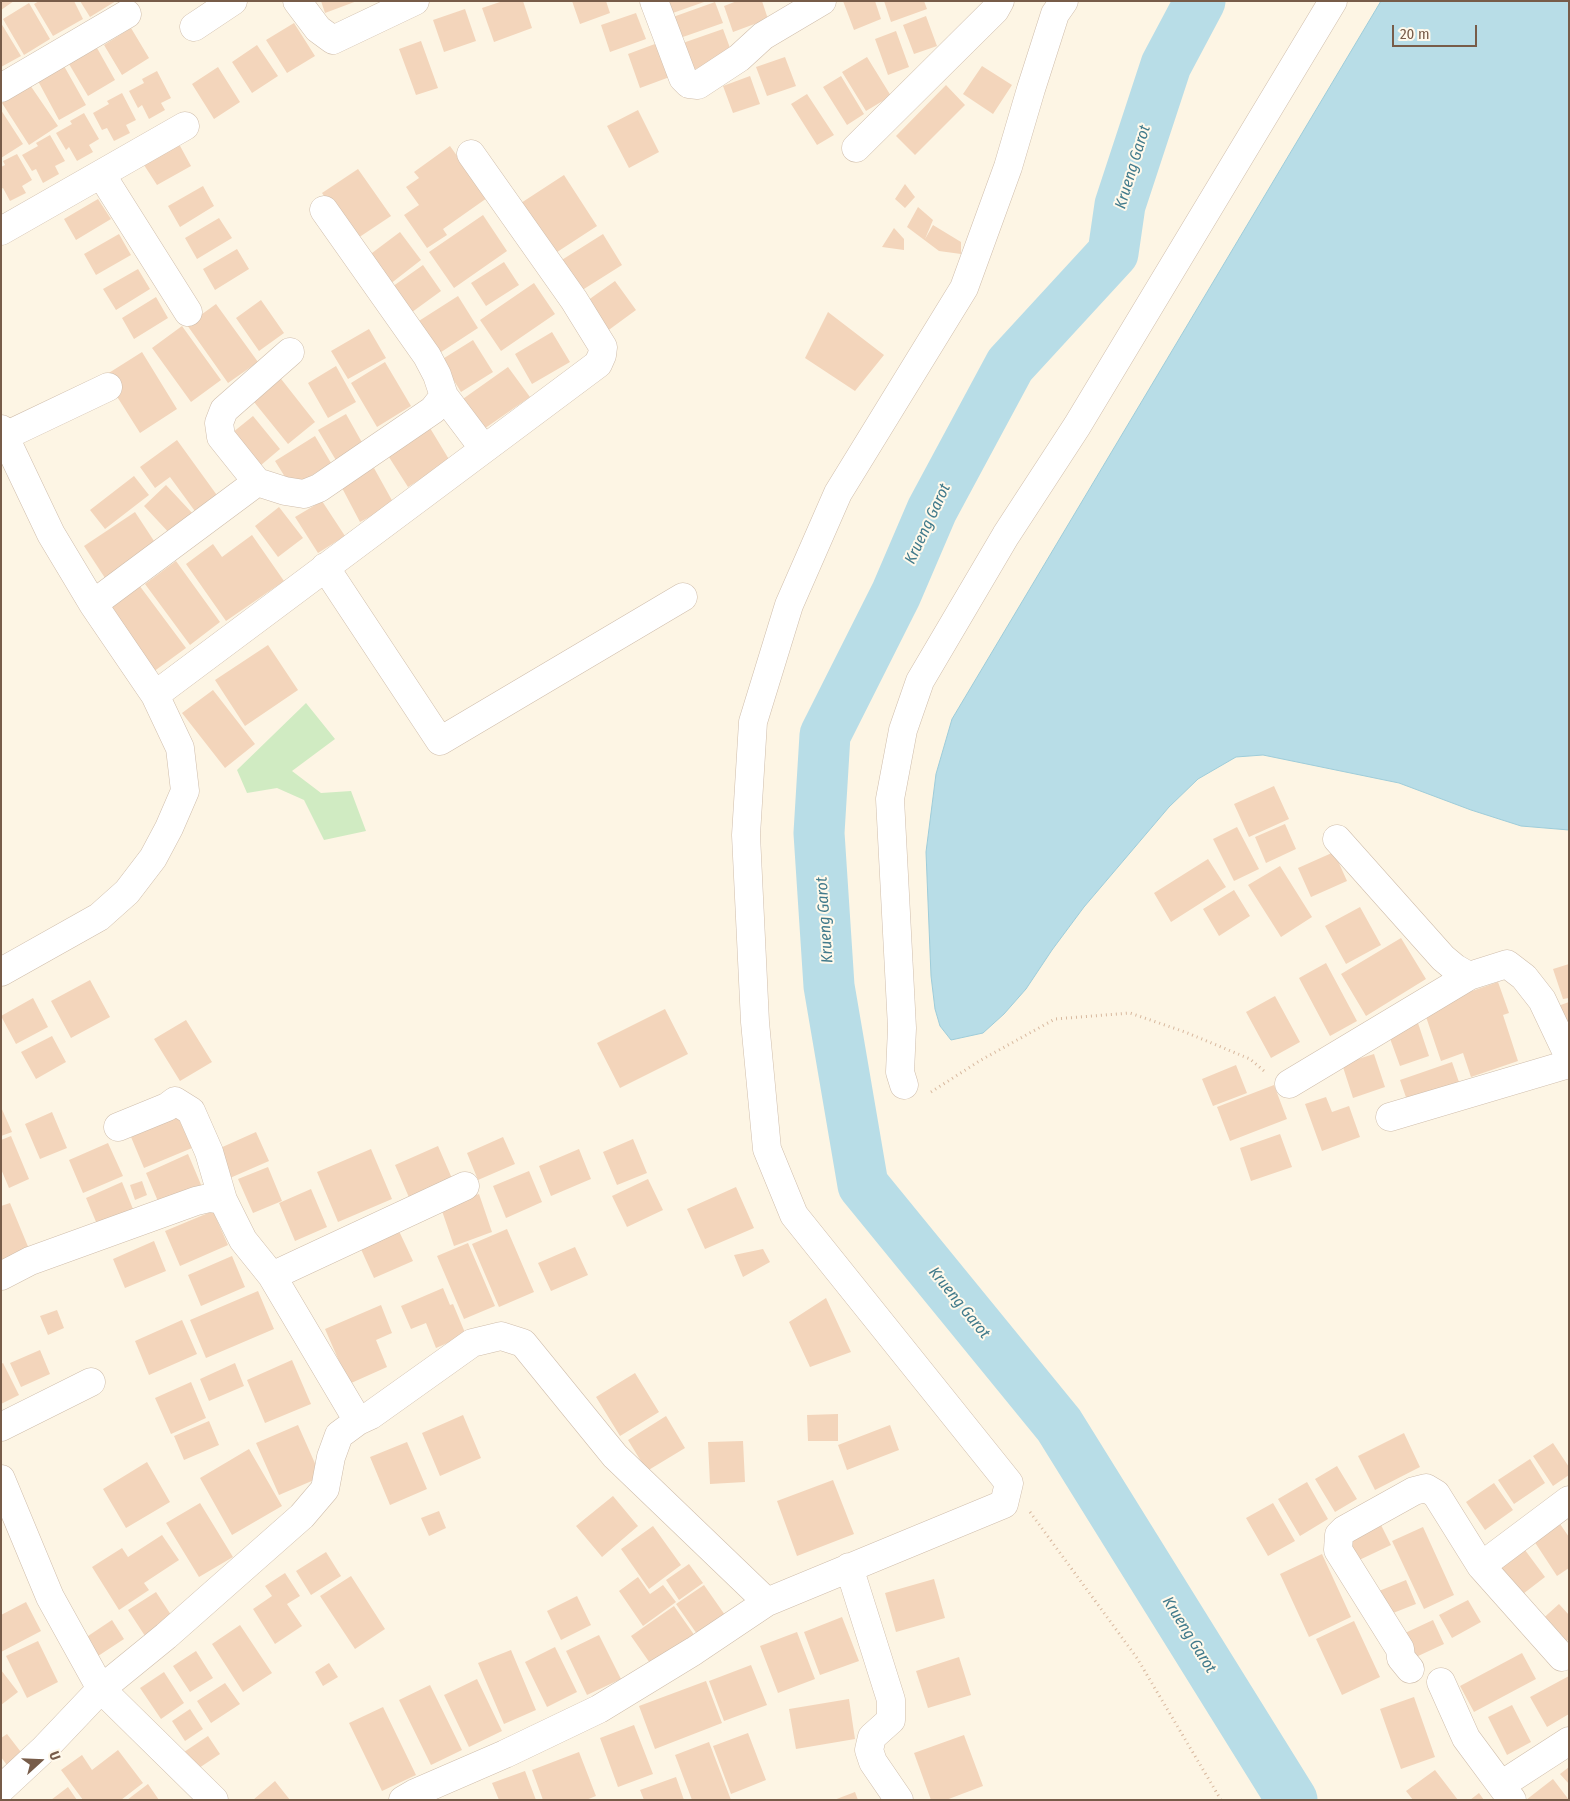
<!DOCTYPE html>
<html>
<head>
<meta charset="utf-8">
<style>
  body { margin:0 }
  #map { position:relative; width:1570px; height:1801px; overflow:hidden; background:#fdf5e4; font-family:"Fira Sans Condensed",sans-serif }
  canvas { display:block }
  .frame { position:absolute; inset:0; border:2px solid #775c49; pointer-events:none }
  .north { position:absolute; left:15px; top:1736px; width:50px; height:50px; -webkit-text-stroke:4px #fff9eb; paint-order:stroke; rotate:70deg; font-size:14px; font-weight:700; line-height:20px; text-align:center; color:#775c49 }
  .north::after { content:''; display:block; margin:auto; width:18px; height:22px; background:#775c49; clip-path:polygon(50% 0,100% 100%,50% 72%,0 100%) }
  .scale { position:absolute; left:1392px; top:25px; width:85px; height:22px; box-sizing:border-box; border:2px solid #775c49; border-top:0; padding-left:6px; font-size:15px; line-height:18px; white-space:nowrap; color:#775c49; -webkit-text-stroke:4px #fff9eb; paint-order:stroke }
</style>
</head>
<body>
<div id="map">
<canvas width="1570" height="1801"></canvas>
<div class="frame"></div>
<div class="north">U</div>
<div class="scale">20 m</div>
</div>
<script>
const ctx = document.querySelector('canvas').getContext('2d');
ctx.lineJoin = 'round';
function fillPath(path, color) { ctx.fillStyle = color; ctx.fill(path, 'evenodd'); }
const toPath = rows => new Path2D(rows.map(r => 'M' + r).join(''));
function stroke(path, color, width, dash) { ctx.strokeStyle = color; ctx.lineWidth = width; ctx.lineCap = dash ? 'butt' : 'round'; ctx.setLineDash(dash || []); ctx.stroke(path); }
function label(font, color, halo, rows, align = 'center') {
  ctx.font = font + ' "Fira Sans Condensed",sans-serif'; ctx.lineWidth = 4; ctx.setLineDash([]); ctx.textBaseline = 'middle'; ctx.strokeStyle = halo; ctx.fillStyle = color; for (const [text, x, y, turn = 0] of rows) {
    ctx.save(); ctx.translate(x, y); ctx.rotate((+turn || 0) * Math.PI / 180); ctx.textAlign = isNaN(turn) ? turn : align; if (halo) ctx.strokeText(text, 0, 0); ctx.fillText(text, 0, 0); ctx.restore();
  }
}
fillPath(toPath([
  [306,703,335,739,292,771,321,793,351,791,366,831,324,840,304,800,277,788,247,793,237,770]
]), '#d0ebc2');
const water = toPath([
  [1381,1,1569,1,1569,830,1521,826,1471,810,1399,783,1263,755,1236,757,1198,779,1169,807,1084,907,1052,950,1026,989,1004,1014,983,1033,951,1040,940,1026,935,1009,931,976,926,852,936,774,952,719,1381,1]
]);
fillPath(water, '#b8dde7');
stroke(water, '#9eccd9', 1);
stroke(toPath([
  [1200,1,1166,65,1120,205,1113,253,1010,365,932,510,896,594,825,735,819,833,829,986,863,1185,1059,1425,1292,1800]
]), '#b8dde7', 51);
fillPath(toPath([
  [1,1,14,1,1,10],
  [39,1,74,1,83,19,53,36,34,4],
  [80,1,116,1,90,17],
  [321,1,357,1,325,13],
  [503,1,523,1,532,28,494,42,482,8],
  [572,1,606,1,610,13,580,24],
  [665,1,704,1,704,2,670,14],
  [737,1,762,1,768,19,733,32,724,6],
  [843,1,875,1,881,19,854,30],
  [884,1,924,1,927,9,891,22],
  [715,2,723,23,680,38,673,17],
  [29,3,50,39,24,55,3,19],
  [465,9,476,41,444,52,433,20],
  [636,13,646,39,610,52,601,25],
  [926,16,937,46,914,54,903,25],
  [1,23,21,56,1,67],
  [294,23,315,56,287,73,266,40],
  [131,28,149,58,122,75,104,45],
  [723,29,733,56,690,71,680,44],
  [896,31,909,67,888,75,875,39],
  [421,41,438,88,416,95,399,49],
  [663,41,675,75,640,88,628,54],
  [257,45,278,76,252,93,232,62],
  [97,48,115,80,88,96,69,64],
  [785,57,796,86,767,96,756,67],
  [867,57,891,96,866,111,842,72],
  [64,66,86,105,59,120,38,81],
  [982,66,1012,85,993,114,963,94],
  [218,67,240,102,214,119,192,84],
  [157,71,171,98,161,103,165,110,149,119,142,105,138,108,129,91,144,83,142,79],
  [750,76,760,104,733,113,723,86],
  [841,76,864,114,847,125,823,87],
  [30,85,58,126,29,145,2,103],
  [946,85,965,105,915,155,896,136],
  [122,93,136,120,126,125,130,133,114,141,107,128,102,130,93,113,109,104,107,101],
  [807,94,834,135,817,145,791,104],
  [1,110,23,144,1,158],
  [638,110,659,152,629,168,607,126],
  [84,113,99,139,89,145,93,152,77,161,69,147,66,150,56,133,72,124,70,121],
  [50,135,65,161,55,166,59,174,43,183,36,169,32,171,22,155,38,146,36,143],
  [179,144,191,166,157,185,144,165],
  [450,146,487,198,443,229,447,235,427,248,404,215,419,205,406,187,419,178,414,172],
  [17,154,32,180,22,186,26,193,10,201,3,188,1,189,1,167,5,165,3,161],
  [358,169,391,216,355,240,322,193],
  [564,175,597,226,554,254,521,203],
  [905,184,915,197,905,208,895,199],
  [203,186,214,206,180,227,168,206],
  [98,199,111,219,76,240,64,219],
  [918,207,933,220,925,239,933,225,961,242,961,254,939,251,907,227],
  [483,215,507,251,454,288,429,252],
  [219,218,232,238,197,259,185,238],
  [894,228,904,239,904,250,882,247],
  [400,232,421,260,385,288,364,259],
  [119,234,131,255,96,275,84,254],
  [603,234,622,265,576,294,557,263],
  [237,249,249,269,215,290,203,269],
  [504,262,519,285,486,306,471,283],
  [423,265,441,291,408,315,389,289],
  [138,269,150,289,116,310,103,289],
  [615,281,636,310,606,332,584,303],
  [534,283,555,314,501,351,480,320],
  [458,296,478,328,432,358,411,326],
  [156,297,168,318,134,339,122,318],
  [261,300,284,333,259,351,236,318],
  [216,304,258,362,228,383,187,325],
  [828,312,884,355,855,391,805,358],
  [182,326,221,380,191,402,152,348],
  [369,329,386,358,348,379,331,351],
  [552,332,570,362,532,384,515,354],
  [473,340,493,372,461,392,441,360],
  [142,352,177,409,140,433,104,376],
  [385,362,411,406,377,427,351,383],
  [336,366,356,402,328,418,308,383],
  [508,367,530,397,481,431,460,401],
  [278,375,315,422,288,444,250,397],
  [346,414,364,446,337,462,318,430],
  [253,416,280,449,254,471,227,437],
  [430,428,450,461,408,487,387,454],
  [315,436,331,463,292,488,275,461],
  [177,440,219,498,197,514,170,477,155,488,140,467],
  [374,468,394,504,360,522,341,486],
  [134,476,149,495,105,529,90,510],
  [166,485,194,515,172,536,144,506],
  [322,501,345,536,318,553,295,517],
  [279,507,303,538,278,557,255,526],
  [135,512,156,544,105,578,84,546],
  [252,535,284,581,226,621,186,564,213,544,222,557],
  [176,561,220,622,190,645,145,584],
  [139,585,186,648,153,672,106,610],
  [268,645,298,690,245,726,215,680],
  [213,690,255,744,225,768,182,713],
  [1274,786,1289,819,1249,837,1234,804],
  [1285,824,1296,849,1266,863,1255,837],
  [1237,827,1259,869,1234,881,1213,839],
  [1334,852,1347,881,1311,897,1298,868],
  [1208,859,1226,887,1171,922,1154,893],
  [1280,866,1312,917,1281,937,1248,885],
  [1234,890,1250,916,1219,936,1203,909],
  [1360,907,1381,945,1346,964,1325,926],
  [1401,938,1426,979,1366,1016,1341,974],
  [1326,963,1357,1021,1330,1036,1299,978],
  [1569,964,1569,998,1563,999,1553,969],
  [90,980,110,1017,71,1038,51,1001],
  [1498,982,1509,1013,1503,1015,1518,1061,1471,1077,1463,1053,1441,1061,1423,1008],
  [1275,996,1300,1042,1271,1058,1246,1012],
  [33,998,48,1027,16,1044,1,1016],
  [1569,1002,1569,1038,1558,1006],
  [665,1009,688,1054,620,1088,597,1043],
  [186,1020,212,1062,180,1081,154,1039],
  [1418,1023,1429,1056,1400,1066,1388,1033],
  [52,1036,66,1062,36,1079,21,1052],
  [1374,1054,1385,1087,1353,1098,1342,1064],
  [1452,1062,1460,1085,1408,1103,1400,1080],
  [1236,1065,1247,1093,1213,1106,1202,1079],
  [1274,1085,1287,1119,1230,1141,1217,1107],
  [1326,1097,1332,1112,1349,1106,1360,1137,1322,1151,1305,1104],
  [1,1107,12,1132,1,1136],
  [52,1112,67,1148,40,1159,25,1124],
  [178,1117,192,1148,144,1168,131,1137],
  [256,1132,269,1161,230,1178,218,1149],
  [1280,1134,1292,1167,1251,1181,1240,1148],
  [11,1136,29,1179,9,1188,1,1169,1,1140],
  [503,1137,515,1164,478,1180,467,1153],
  [633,1139,647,1173,617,1185,603,1152],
  [108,1143,123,1176,83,1193,69,1160],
  [438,1146,454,1183,411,1202,395,1165],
  [371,1149,392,1199,338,1222,317,1172],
  [579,1149,591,1179,551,1196,539,1166],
  [188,1154,202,1187,160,1206,146,1173],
  [268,1167,282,1201,253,1213,238,1179],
  [529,1171,542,1202,506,1218,493,1186],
  [648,1179,663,1210,627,1227,612,1196],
  [142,1181,147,1195,135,1200,130,1185],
  [122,1182,135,1214,99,1229,86,1198],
  [736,1187,754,1228,705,1249,687,1209],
  [311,1189,327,1227,295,1241,279,1203],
  [479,1194,492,1232,454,1246,441,1208],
  [10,1203,29,1249,1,1261,1,1206],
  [213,1211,228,1245,180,1266,165,1231],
  [398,1229,413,1261,374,1278,360,1247],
  [507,1229,534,1292,499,1307,472,1244],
  [154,1241,166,1271,125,1288,113,1259],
  [468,1243,495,1306,464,1319,437,1256],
  [575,1247,588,1275,551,1291,538,1263],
  [763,1249,770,1262,743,1277,734,1255],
  [232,1256,245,1287,201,1306,188,1275],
  [443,1288,450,1305,453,1304,466,1335,436,1348,426,1323,411,1329,401,1306],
  [258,1291,274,1329,206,1358,190,1320],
  [826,1298,851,1352,810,1367,789,1322],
  [381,1305,392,1333,376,1340,387,1367,349,1384,325,1329],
  [57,1310,64,1328,48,1335,40,1316],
  [182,1320,197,1354,149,1375,135,1341],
  [40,1350,50,1374,21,1387,10,1363],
  [292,1360,311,1404,265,1423,247,1380],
  [3,1363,19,1395,1,1404,1,1364],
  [235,1363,244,1386,209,1401,200,1379],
  [635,1373,659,1412,620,1436,596,1397],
  [191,1382,206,1418,171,1434,155,1398],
  [838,1414,838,1441,808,1441,807,1415],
  [463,1415,481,1458,440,1476,422,1433],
  [666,1416,685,1448,647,1471,628,1440],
  [209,1421,219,1445,184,1460,174,1436],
  [298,1425,321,1477,279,1495,256,1443],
  [890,1425,899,1450,847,1470,838,1445],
  [1404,1433,1420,1467,1375,1490,1358,1456],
  [743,1441,745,1482,710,1484,708,1442],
  [407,1442,427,1489,390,1505,370,1457],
  [1553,1443,1569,1467,1569,1475,1553,1486,1533,1456],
  [249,1449,282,1506,232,1535,200,1478],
  [1530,1459,1545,1483,1514,1504,1498,1480],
  [147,1462,170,1502,126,1528,103,1489],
  [1337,1466,1357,1499,1335,1512,1315,1479],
  [833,1480,854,1534,797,1556,777,1501],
  [1307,1482,1328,1519,1300,1536,1278,1499],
  [1494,1483,1513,1510,1485,1530,1466,1502],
  [613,1496,638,1526,602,1557,576,1526],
  [200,1503,233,1557,199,1577,166,1523],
  [1273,1503,1295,1541,1268,1556,1246,1518],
  [439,1511,446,1528,429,1536,421,1518],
  [1560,1524,1569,1537,1569,1568,1557,1576,1534,1541],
  [1381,1525,1391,1545,1355,1562,1345,1542],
  [653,1526,681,1565,649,1589,621,1549],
  [1423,1527,1454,1595,1424,1609,1392,1541],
  [162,1535,179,1560,144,1583,149,1590,119,1610,92,1567,122,1548,128,1557],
  [1522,1546,1545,1577,1519,1597,1495,1566],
  [326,1552,341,1576,311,1595,296,1571],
  [1322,1554,1351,1617,1309,1637,1280,1574],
  [689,1564,703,1583,679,1600,666,1580],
  [285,1573,300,1596,287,1604,302,1626,275,1644,253,1609,272,1596,265,1586],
  [351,1576,385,1629,355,1649,320,1596],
  [638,1577,650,1594,663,1585,676,1602,643,1626,619,1591],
  [934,1579,945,1618,896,1632,885,1593],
  [1406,1580,1416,1604,1388,1615,1379,1591],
  [704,1585,725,1615,697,1634,676,1604],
  [156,1592,175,1621,147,1639,128,1610],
  [577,1596,591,1625,561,1640,547,1611],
  [1468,1600,1481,1622,1452,1638,1439,1615],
  [26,1602,41,1631,1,1652,1,1615],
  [1559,1604,1569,1615,1569,1639,1559,1648,1538,1623],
  [674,1606,695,1636,652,1666,631,1636],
  [842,1617,859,1661,820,1675,804,1632],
  [112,1620,124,1639,92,1660,79,1642],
  [1433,1620,1444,1644,1416,1657,1405,1633],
  [1354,1621,1380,1677,1342,1695,1316,1639],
  [240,1625,272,1673,243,1692,212,1644],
  [797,1632,815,1679,778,1693,760,1646],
  [599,1635,621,1679,587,1695,566,1651],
  [38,1641,58,1682,27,1698,6,1656],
  [555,1647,577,1692,547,1707,525,1662],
  [511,1650,536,1710,504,1724,478,1663],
  [196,1651,213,1678,190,1692,173,1666],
  [1522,1653,1536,1679,1474,1712,1460,1686],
  [959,1657,971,1695,928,1708,916,1671],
  [329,1663,338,1677,323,1686,315,1672],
  [751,1665,767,1705,724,1721,709,1681],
  [1,1670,18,1692,1,1705],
  [164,1672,184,1703,161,1719,140,1688],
  [1569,1676,1569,1714,1547,1727,1530,1697],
  [477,1679,502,1731,469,1747,444,1695],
  [706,1681,722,1723,655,1749,639,1706],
  [225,1683,240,1704,211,1723,197,1701],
  [430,1685,462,1750,431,1765,399,1700],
  [1414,1697,1435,1757,1401,1769,1380,1709],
  [849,1699,855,1739,796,1749,789,1709],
  [1512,1705,1531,1742,1507,1755,1488,1717],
  [383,1707,416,1775,382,1791,349,1723],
  [190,1709,203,1729,185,1741,172,1721],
  [634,1725,653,1774,618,1787,600,1738],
  [748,1733,766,1780,731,1794,713,1746],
  [7,1734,24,1756,9,1768,1,1757,1,1738],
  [964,1735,983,1786,946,1800,931,1800,914,1753],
  [208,1736,220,1754,196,1770,184,1752],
  [709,1742,731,1800,692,1800,675,1755],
  [118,1750,143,1783,121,1800,83,1800,61,1770,82,1755,92,1770],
  [579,1752,596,1796,586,1800,543,1800,532,1770],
  [1569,1767,1569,1784,1560,1774],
  [1435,1770,1458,1800,1413,1800,1406,1791],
  [525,1771,536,1800,499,1800,492,1783],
  [676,1777,684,1800,644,1800,640,1790],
  [1553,1779,1569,1800,1526,1800],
  [275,1781,290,1800,253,1800],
  [148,1784,159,1800,127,1800],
  [68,1787,77,1800,51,1800],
  [855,1792,858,1800,834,1800],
  [1479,1793,1484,1800,1470,1800]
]), '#f3d5bb');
const minor = toPath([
  [297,1,318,29,333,40,415,1],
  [654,1,683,78,689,84,698,85,739,58,763,36,822,1],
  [194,27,233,1],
  [1,88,127,14],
  [856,148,995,10,1000,1],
  [101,174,188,312],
  [1,231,185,126],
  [444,396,484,449],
  [1,429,51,534,93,604,155,695,180,748,185,791,169,828,153,858,127,892,99,917,1,972],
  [5,436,108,387],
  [257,482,221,437,219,423,224,410,290,352],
  [325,567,440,741,683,597],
  [93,604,257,482,285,491,304,494,319,488,433,410,444,396,437,375,427,356,324,210],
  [155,695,598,364,602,355,603,347,574,300,471,154],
  [1337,839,1443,958,1455,968,1469,976,1507,964,1524,977,1542,1000,1569,1057],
  [1289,1084,1469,976],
  [904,1085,900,1072,902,1028,890,799,903,730,920,681,1006,535,1077,426,1333,1],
  [1390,1117,1569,1064],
  [118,1127,167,1107,175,1101,191,1111,209,1152,223,1200],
  [1,1276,30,1261,196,1201,209,1198,223,1200,243,1240,272,1276,358,1421],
  [272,1276,465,1186],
  [1,1427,91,1382],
  [1,1479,50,1597,101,1689,45,1748,1,1789],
  [1481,1566,1562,1657],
  [849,1567,891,1700,891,1720,872,1737,869,1750,873,1762,899,1800],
  [1410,1669,1401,1658,1400,1649,1338,1550,1339,1535,1344,1530,1414,1491,1426,1488,1436,1494,1481,1566,1569,1500],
  [1441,1682,1466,1738,1512,1800],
  [1501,1785,1569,1741],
  [214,1800,101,1689,166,1636,302,1516,325,1489,331,1457,339,1435,358,1421,371,1415,472,1343,501,1336,523,1343,615,1456,767,1602],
  [403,1800,415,1793,505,1754,599,1709,694,1651,767,1602,1004,1504,1009,1483,794,1215,767,1149,755,1022,746,835,753,722,789,605,838,493,964,288,1008,167,1031,89,1055,14,1064,1]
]);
stroke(minor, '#cfbdab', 29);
stroke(toPath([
  [931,1092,981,1060,1055,1019,1130,1013,1185,1032,1250,1059,1264,1071],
  [1030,1512,1137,1658,1221,1800]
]), '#d8b89e', 3, [1, 4]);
stroke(minor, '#fff', 28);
label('italic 16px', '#417a8b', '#fff9eb', [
  ["Krueng Garot",1133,167,-73],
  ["Krueng Garot",928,524,-65],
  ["Krueng Garot",825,920,-94],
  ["Krueng Garot",959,1303,51],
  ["Krueng Garot",1189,1635,58]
]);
</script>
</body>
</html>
